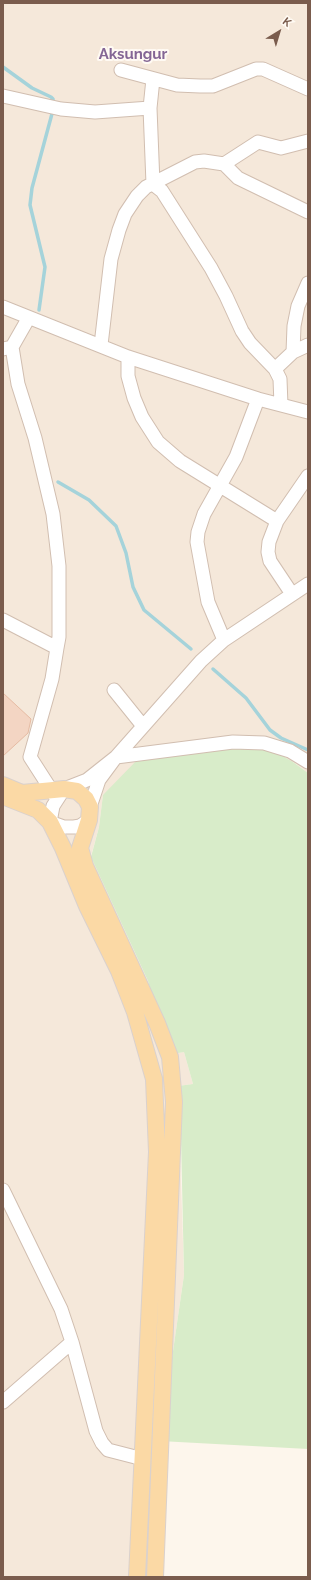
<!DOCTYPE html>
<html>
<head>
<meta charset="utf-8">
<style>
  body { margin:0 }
  #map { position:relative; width:311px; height:1580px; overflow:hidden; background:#fdf6ec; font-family:Raleway,sans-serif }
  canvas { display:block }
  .frame { position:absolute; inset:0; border:4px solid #7a5c4d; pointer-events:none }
  .north { position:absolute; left:259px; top:12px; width:40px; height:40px; -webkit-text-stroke:3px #fffaf3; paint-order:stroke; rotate:38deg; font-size:11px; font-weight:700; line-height:16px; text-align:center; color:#7a5c4d }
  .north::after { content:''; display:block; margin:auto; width:14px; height:18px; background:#7a5c4d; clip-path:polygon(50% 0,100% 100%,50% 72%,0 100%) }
</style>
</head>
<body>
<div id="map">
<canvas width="311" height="1580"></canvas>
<div class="frame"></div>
<div class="north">K</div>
</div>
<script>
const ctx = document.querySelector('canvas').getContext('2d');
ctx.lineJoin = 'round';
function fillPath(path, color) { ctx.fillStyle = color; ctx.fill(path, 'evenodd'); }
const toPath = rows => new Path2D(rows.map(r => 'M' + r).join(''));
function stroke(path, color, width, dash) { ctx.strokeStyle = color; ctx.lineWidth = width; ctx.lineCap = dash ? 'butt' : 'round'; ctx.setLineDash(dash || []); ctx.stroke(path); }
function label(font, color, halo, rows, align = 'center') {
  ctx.font = font + ' Raleway,sans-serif'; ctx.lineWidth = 4; ctx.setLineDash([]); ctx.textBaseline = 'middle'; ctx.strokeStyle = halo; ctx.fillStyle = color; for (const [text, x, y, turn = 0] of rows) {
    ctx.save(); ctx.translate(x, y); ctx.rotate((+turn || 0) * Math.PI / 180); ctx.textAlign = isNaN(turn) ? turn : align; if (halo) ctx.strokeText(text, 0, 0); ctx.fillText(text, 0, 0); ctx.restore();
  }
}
fillPath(toPath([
  [3,3,308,3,308,773,293,762,103,795,99,827,91,856,148,981,167,1054,184,1052,193,1084,178,1086,184,1275,160,1441,155,1577,3,1577]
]), '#f5e8da');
fillPath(toPath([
  [231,746,272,750,293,762,308,773,308,1449,160,1441,184,1275,181,1138,178,1086,193,1084,184,1052,167,1055,148,981,91,857,99,827,103,795,138,759]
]), '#d8ecc9');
stroke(toPath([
  [3,67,32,88,51,97,53,99,53,104],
  [39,310,45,267,30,205,32,188,53,110],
  [58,482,89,500,116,526,126,553,133,587,144,610,191,649],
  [213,669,246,698,270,730,281,738,308,750]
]), '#a5d3da', 3.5);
const building = toPath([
  [3,693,31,719,28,733,3,756,3,693]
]);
fillPath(building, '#f3d5c3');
stroke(building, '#e6bba3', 1);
const minor = toPath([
  [121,70,177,85,200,86,213,86,256,69,263,69,308,89],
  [153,79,150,108,153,184,162,191,211,268,226,296,242,331,250,343,275,369,280,379,281,405],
  [3,96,61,109,95,112,150,108],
  [224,164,238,178,308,212],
  [3,307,128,357,258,399,308,412],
  [101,345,111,259,119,230,125,214,137,196,146,187,195,162,204,161,224,164,258,142,281,148,308,141],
  [12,347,18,384,35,438,53,514,59,566,59,637,57,648,52,679,30,757,57,799],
  [3,349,12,347,28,319],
  [293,352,294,326,298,306,308,283],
  [128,357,128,376,134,398,142,417,158,442,180,461,277,521],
  [275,369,293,352,308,345],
  [292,594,270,561,268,552,269,542,277,521,308,476],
  [3,620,57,648],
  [224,640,208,602,197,542,198,532,204,514,236,457,258,399],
  [114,690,143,726],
  [90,807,99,780,116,757,201,661,224,640,308,584],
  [89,820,80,826,74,827,64,827,50,822,53,806,64,789,87,780,116,757,233,742,264,743,290,751,308,762],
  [3,1190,61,1309,72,1342,96,1431,102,1443,108,1450,143,1459],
  [3,1402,72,1342]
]);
const major = toPath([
  [3,785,22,793,64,789,77,791,86,799,90,807,89,820,80,848,85,866,157,1023,170,1057,174,1102,155,1577],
  [5,797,38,810,50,822,63,848,87,906,119,971,135,1012,154,1079,157,1152,137,1577]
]);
stroke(minor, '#d1beb0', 15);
stroke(major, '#dad1cd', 18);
stroke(minor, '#fff', 13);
stroke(major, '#fbd9a5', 16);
label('bold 15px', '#846695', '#fffaf3', [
  ["Aksungur",133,54]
]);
</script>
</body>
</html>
